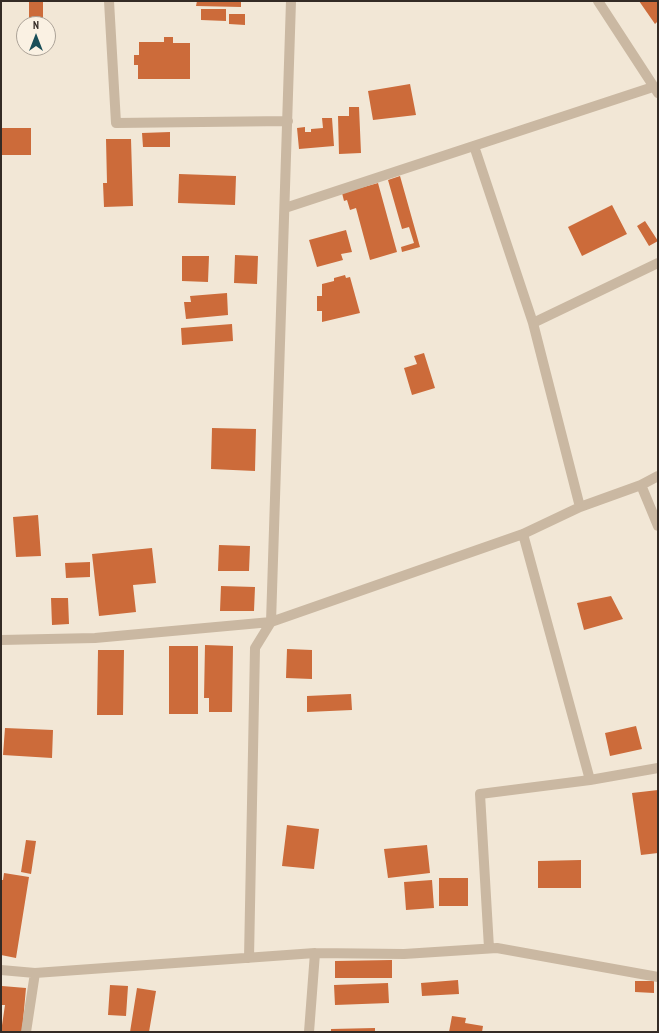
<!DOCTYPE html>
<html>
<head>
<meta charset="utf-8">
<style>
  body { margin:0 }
  #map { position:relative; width:659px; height:1033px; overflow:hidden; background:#f2e7d6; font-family:"PT Sans Narrow",sans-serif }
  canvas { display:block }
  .frame { position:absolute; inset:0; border:2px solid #342b25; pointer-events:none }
  .north { position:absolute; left:16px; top:16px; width:40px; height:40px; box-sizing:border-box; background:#faf1e3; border:1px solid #aba297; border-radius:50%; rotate:0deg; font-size:11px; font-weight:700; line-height:16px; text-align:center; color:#342b25 }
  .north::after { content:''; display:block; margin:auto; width:14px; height:18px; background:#194e58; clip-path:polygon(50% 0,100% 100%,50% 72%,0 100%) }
</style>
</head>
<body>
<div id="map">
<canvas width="659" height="1033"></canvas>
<div class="frame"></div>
<div class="north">N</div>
</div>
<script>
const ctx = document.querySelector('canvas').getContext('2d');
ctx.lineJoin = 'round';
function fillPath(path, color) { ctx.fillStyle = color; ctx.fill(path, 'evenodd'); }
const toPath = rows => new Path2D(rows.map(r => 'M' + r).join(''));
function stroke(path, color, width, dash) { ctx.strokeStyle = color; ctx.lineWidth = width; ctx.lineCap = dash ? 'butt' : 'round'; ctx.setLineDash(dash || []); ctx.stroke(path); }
fillPath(toPath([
  [29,1,43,1,43,24,29,24],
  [197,1,241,1,241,7,196,6],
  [639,1,658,1,658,21,655,24],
  [201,9,226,9,226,21,201,20],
  [229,14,245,14,245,25,229,24],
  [164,37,173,37,173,43,190,43,190,79,138,79,138,65,134,65,134,55,139,55,139,42,164,42],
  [410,84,416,115,373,120,368,91],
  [349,107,359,107,361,153,339,154,338,116,349,116],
  [322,118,332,118,334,146,299,149,297,128,305,127,305,132,311,132,311,129,323,128],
  [1,128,31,128,31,155,1,155],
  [170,132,170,147,143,147,142,133],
  [106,139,131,139,133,206,104,207,103,183,107,183],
  [179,174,236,176,235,205,178,203],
  [400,176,420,247,402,252,401,247,414,243,409,227,402,229,388,180],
  [378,183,397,252,370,260,356,208,350,210,347,200,344,201,342,193],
  [612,205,627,234,582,256,568,227],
  [645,221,658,241,649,246,637,226],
  [346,230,352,252,341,254,343,260,317,267,309,240],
  [235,255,258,256,257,284,234,283],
  [182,256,209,256,208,282,182,281],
  [345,275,346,278,350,277,360,313,322,322,322,311,317,311,317,296,322,296,322,284,334,281,334,278],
  [227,293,228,315,186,319,184,302,191,302,190,296],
  [232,324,233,341,182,345,181,328],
  [424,353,435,388,412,395,404,368,417,364,414,356],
  [212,428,256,429,255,471,211,469],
  [38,515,41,556,16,557,13,517],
  [219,545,250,546,249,571,218,571],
  [152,548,156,583,133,585,136,612,99,616,92,554],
  [90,562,90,577,66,578,65,563],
  [221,586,255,587,254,611,220,611],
  [611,596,623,619,584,630,577,603],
  [51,598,68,598,69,624,52,625],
  [205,645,233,646,232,712,209,712,209,698,204,698],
  [169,646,198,646,198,714,169,714],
  [287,649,312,650,312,679,286,678],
  [98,650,124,650,123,715,97,715],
  [351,694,352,710,307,712,307,696],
  [636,726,642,749,610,756,605,733],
  [5,728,53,730,52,758,3,755],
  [658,790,658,853,641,855,632,793],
  [287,825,319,829,314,869,282,866],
  [26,840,36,841,31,874,21,872],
  [427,845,430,873,388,878,384,849],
  [581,860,581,888,538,888,538,861],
  [4,873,29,877,16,958,1,955,1,880,3,880],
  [439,878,468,878,468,906,439,906],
  [432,880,434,908,406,910,404,882],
  [392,960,392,978,335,978,335,961],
  [458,980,459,994,422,996,421,983],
  [635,981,654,981,654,993,635,992],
  [388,983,389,1003,335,1005,334,985],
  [110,985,128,986,126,1016,108,1015],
  [2,986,26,988,22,1032,1,1032,5,1005,1,1005],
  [137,988,156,991,149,1032,130,1032],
  [452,1016,466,1018,465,1023,483,1026,482,1032,449,1032],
  [375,1028,375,1032,331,1032,331,1029]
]), '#cc6b3a');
stroke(toPath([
  [109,1,116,123,288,121],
  [598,1,658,93],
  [474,146,533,323,580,507],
  [285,208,653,87],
  [533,323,658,263],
  [641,485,658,526],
  [523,534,590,780],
  [1,640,95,638,271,622,523,534,580,507,641,485,658,476],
  [489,948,480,794,590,780,658,768],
  [249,958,255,648,271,622,291,1],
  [1,970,35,973,315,953,404,954,497,948,658,977],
  [26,1032,35,973],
  [309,1032,315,953]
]), '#cab8a2', 10);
</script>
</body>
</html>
